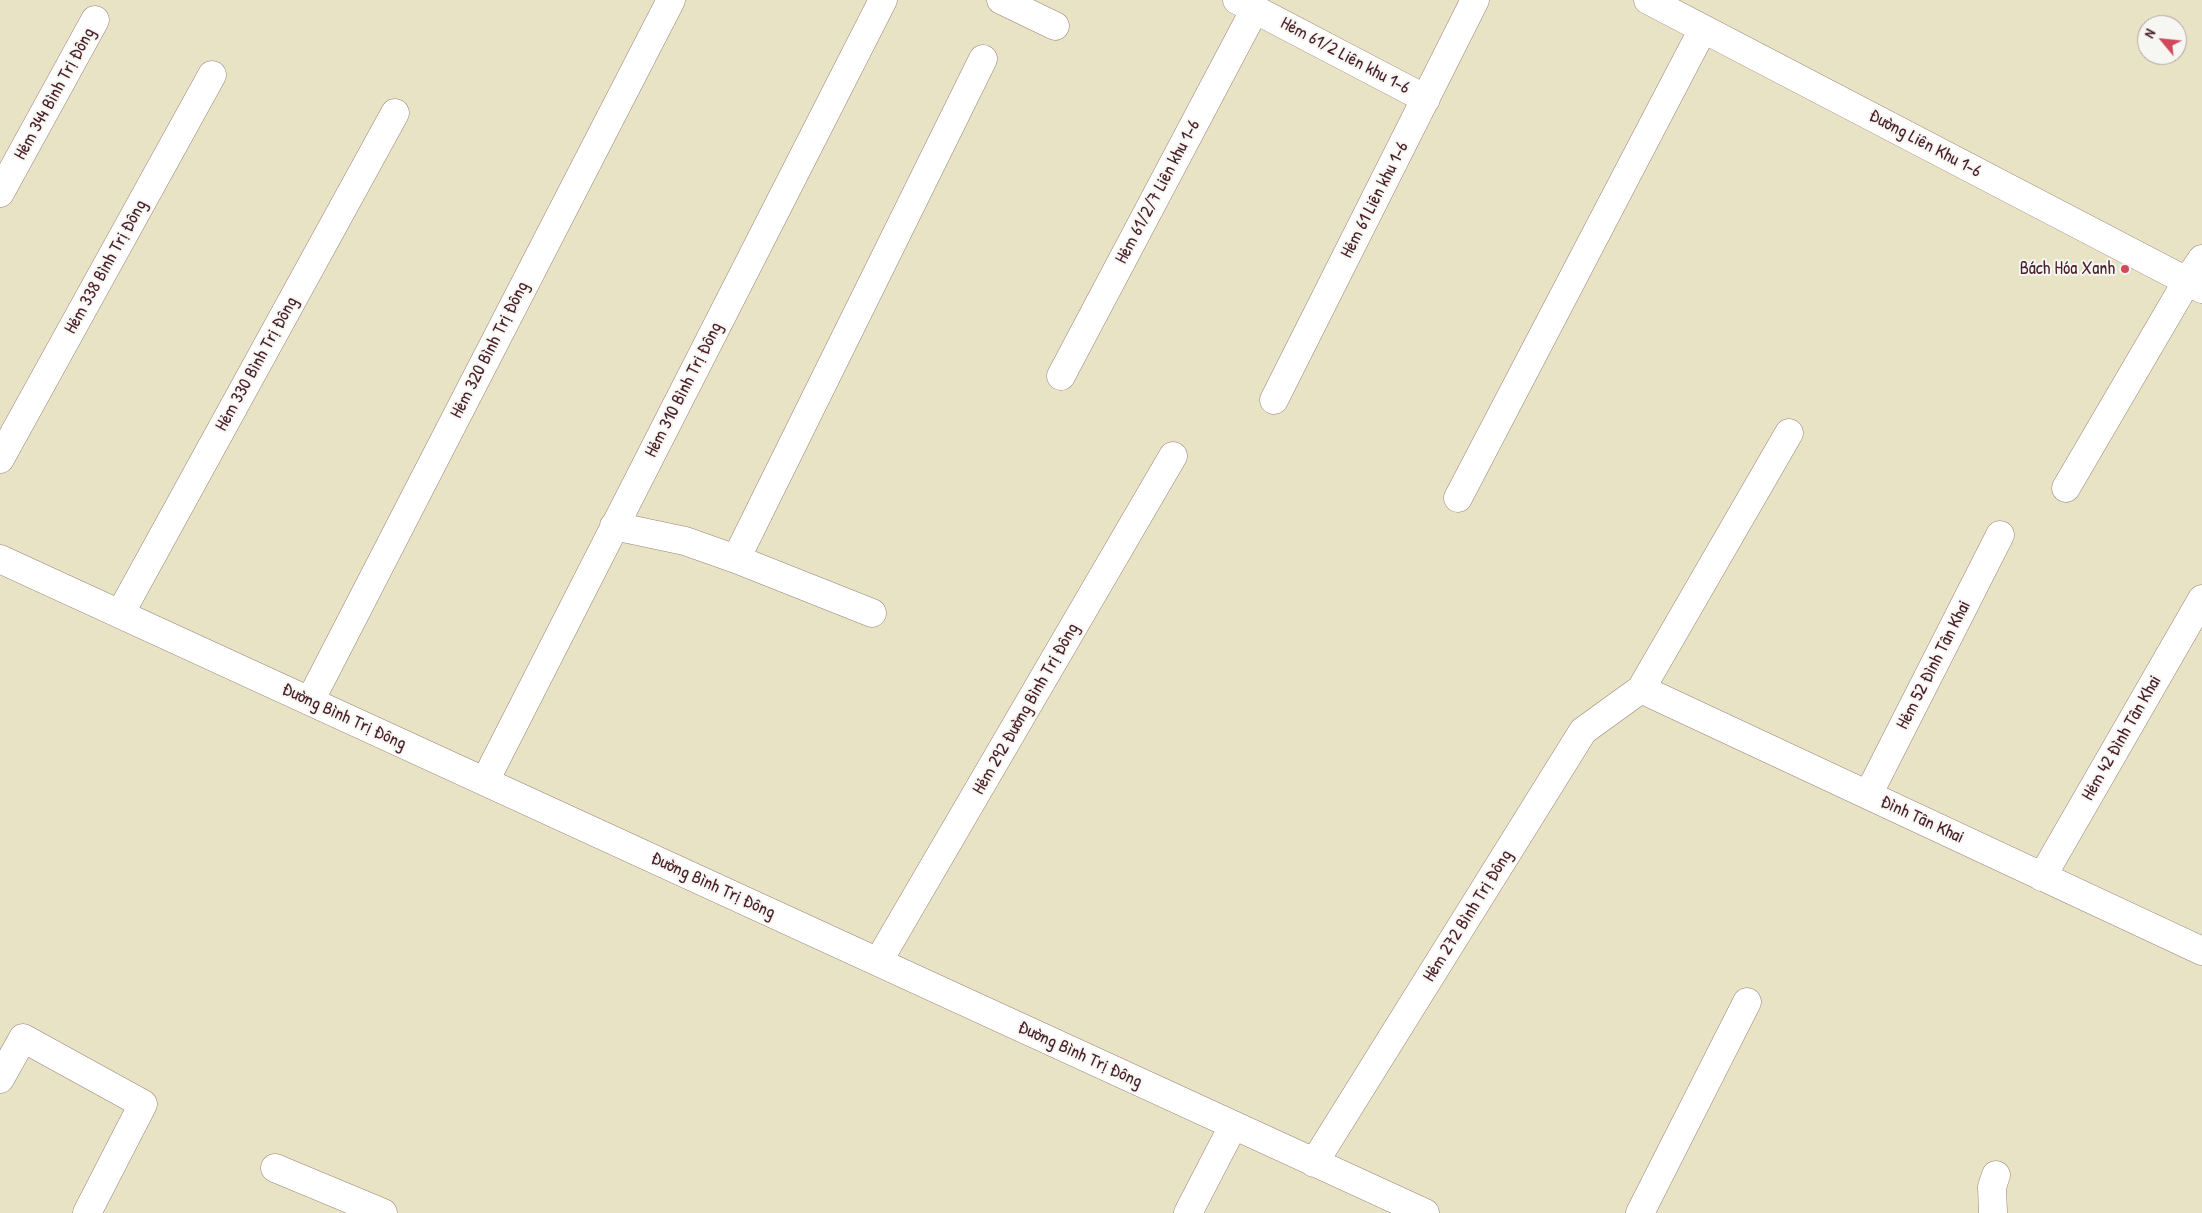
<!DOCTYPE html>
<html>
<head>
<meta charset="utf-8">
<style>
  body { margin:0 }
  #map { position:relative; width:2202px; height:1213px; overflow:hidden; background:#e8e3c4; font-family:"Patrick Hand",sans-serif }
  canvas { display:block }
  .north { position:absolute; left:2137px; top:15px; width:50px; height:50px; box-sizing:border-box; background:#f6f6f2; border:1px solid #b1a0a2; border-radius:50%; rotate:298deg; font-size:14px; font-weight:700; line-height:20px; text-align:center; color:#4a1f2b }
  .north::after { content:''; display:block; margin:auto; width:18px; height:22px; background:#d1495b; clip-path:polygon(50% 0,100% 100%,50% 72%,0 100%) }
</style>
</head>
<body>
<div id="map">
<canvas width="2202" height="1213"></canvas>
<div class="north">N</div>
</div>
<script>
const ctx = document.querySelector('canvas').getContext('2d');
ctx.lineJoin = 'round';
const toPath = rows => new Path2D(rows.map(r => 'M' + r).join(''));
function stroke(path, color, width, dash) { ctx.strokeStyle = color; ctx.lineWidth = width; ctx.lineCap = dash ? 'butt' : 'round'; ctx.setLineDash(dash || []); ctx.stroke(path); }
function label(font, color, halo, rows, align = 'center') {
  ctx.font = font + ' "Patrick Hand",sans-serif'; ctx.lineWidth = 4; ctx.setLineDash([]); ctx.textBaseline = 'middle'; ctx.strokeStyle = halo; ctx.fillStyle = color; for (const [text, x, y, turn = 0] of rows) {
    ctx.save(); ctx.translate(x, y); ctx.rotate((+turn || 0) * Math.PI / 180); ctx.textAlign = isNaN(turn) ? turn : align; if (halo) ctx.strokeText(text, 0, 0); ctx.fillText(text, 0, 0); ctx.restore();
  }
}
const minor = toPath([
  [1001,0,1055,26],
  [1237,0,1426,99],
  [1648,0,2202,289],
  [0,193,95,20],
  [1061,376,1255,9],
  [1274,400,1475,0],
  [0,459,212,75],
  [2066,488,2187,281,2202,259],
  [1458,498,1703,29],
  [614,526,685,541,736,559,872,613],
  [0,559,1425,1213],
  [736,559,983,59],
  [120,614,395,113],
  [1641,689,2202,951],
  [310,701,671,0],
  [485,781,883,0],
  [1868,795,2000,535],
  [2042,877,2202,599],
  [878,962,1173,456],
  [0,1079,23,1038,143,1104,87,1213],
  [1314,1163,1583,731,1641,689,1789,433],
  [275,1168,383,1213],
  [1188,1213,1233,1126],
  [1640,1213,1747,1002],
  [1993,1213,1992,1187,1996,1175]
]);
stroke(minor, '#998178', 29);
stroke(minor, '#fff', 28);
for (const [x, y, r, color] of [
  [2125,269,5,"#d1495b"]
]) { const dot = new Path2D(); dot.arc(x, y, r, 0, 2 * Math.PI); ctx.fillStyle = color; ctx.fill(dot); stroke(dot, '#f6f6f2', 2); }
label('18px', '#4a1f2b', '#f6f6f2', [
  ["Hẻm 61/2 Liên khu 1-6",1345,56,28],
  ["Hẻm 344 Bình Trị Đông",55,94,-61],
  ["Đường Liên Khu 1-6",1925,144,28],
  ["Hẻm 61/2/7 Liên khu 1-6",1158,192,-62],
  ["Hẻm 61 Liên khu 1-6",1375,200,-63],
  ["Hẻm 338 Bình Trị Đông",106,267,-61],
  ["Hẻm 320 Bình Trị Đông",490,350,-63],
  ["Hẻm 330 Bình Trị Đông",257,364,-61],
  ["Hẻm 310 Bình Trị Đông",684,390,-63],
  ["Hẻm 52 Đình Tân Khai",1934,665,-63],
  ["Hẻm 292 Đường Bình Trị Đông",1026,709,-60],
  ["Đường Bình Trị Đông",344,717,25],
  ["Hẻm 42 Đình Tân Khai",2122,738,-60],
  ["Đình Tân Khai",1922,820,25],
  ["Đường Bình Trị Đông",713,886,25],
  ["Hẻm 272 Bình Trị Đông",1468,916,-58],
  ["Đường Bình Trị Đông",1080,1055,25]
]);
label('18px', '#4a1f2b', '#f6f6f2', [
  ["Bách Hóa Xanh",2115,269]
], 'right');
</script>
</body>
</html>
